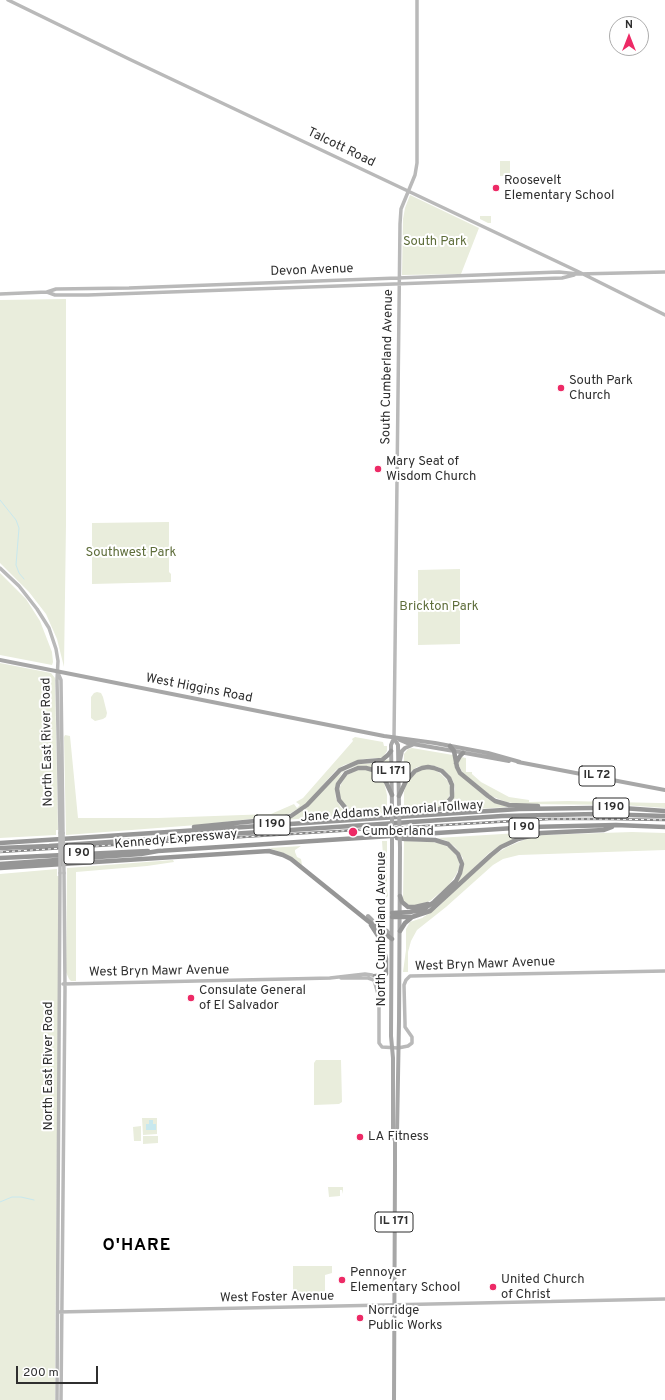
<!DOCTYPE html>
<html>
<head>
<meta charset="utf-8">
<style>
  body { margin:0 }
  #map { position:relative; width:665px; height:1400px; overflow:hidden; background:#fff; font-family:Overpass,sans-serif }
  canvas { display:block }
  .north { position:absolute; left:609px; top:16px; width:40px; height:40px; box-sizing:border-box; background:#fff; border:1px solid #acacac; border-radius:50%; rotate:0deg; font-size:11px; font-weight:700; line-height:16px; text-align:center; color:#2f2f2f }
  .north::after { content:''; display:block; margin:auto; width:14px; height:18px; background:#ed2a66; clip-path:polygon(50% 0,100% 100%,50% 72%,0 100%) }
  .scale { position:absolute; left:16px; top:1366px; width:82px; height:18px; box-sizing:border-box; border:2px solid #2f2f2f; border-top:0; padding-left:5px; font-size:12px; line-height:14px; white-space:nowrap; color:#2f2f2f; -webkit-text-stroke:3px #fff; paint-order:stroke }
</style>
</head>
<body>
<div id="map">
<canvas width="665" height="1400"></canvas>
<div class="north">N</div>
<div class="scale">200 m</div>
</div>
<script>
const ctx = document.querySelector('canvas').getContext('2d');
ctx.lineJoin = 'round';
function fillPath(path, color) { ctx.fillStyle = color; ctx.fill(path, 'evenodd'); }
const toPath = rows => new Path2D(rows.map(r => 'M' + r).join(''));
function stroke(path, color, width, dash) { ctx.strokeStyle = color; ctx.lineWidth = width; ctx.lineCap = dash ? 'butt' : 'round'; ctx.setLineDash(dash || []); ctx.stroke(path); }
function label(font, color, halo, rows, align = 'center') {
  ctx.font = font + ' Overpass,sans-serif'; ctx.lineWidth = 4; ctx.setLineDash([]); ctx.textBaseline = 'middle'; ctx.strokeStyle = halo; ctx.fillStyle = color; for (const [text, x, y, turn = 0] of rows) {
    ctx.save(); ctx.translate(x, y); ctx.rotate((+turn || 0) * Math.PI / 180); ctx.textAlign = isNaN(turn) ? turn : align; if (halo) ctx.strokeText(text, 0, 0); ctx.fillText(text, 0, 0); ctx.restore();
  }
}
fillPath(toPath([
  [500,161,510,161,510,176,500,176],
  [410,195,479,228,461,274,402,275,403,219,405,208],
  [480,216,491,216,491,223,488,223,480,219],
  [66,299,66,524,64,667,57,639,46,614,29,592,0,563,0,300],
  [169,522,169,572,171,574,171,582,92,584,92,523],
  [460,569,460,644,418,645,418,570],
  [0,573,26,599,40,621,52,652,53,662,52,665,0,655],
  [0,663,51,673,55,678,58,830,56,830,56,835,0,838],
  [97,692,101,693,103,697,107,713,106,717,103,719,95,721,91,718,91,697,94,693],
  [65,735,70,736,78,818,158,818,271,814,294,804,297,808,300,805,296,802,303,798,353,741,352,739,355,737,383,742,384,746,387,746,387,751,383,757,380,758,364,759,344,765,336,770,307,803,291,813,286,815,197,825,66,835,64,737],
  [412,748,453,755,464,778,488,799,498,804,509,807,443,811,448,808,453,799,455,789,454,783,450,776,444,770,438,767,431,765,417,767,411,771,404,780,404,754,408,749],
  [461,757,466,758,466,772,472,772,472,774,481,782,509,797,529,800,529,802,568,801,659,803,665,803,665,808,623,805,519,804,506,802,491,796,463,773,458,764],
  [389,759,389,783,386,778,378,771,367,766,357,766,346,770,342,773,335,787,336,799,341,808,352,815,284,820,292,817,343,771,358,764,378,763],
  [364,769,372,771,384,782,387,795,387,813,365,814,354,812,349,809,341,801,339,790,341,784,347,775,357,770],
  [428,769,435,770,441,774,448,781,450,787,450,793,448,800,446,804,434,810,404,812,404,792,407,782,416,773,421,770],
  [535,832,516,838,501,845,489,853,455,886,463,868,463,858,455,847,447,841,437,838],
  [632,832,665,833,665,850,519,855,503,859,493,865,446,907,417,930,411,941,408,952,408,972,403,972,406,950,406,929,410,922,422,918,437,908,489,858,507,847,526,839,542,835],
  [382,841,387,841,387,890,388,896,386,898],
  [404,841,433,842,443,844,450,848,456,855,459,861,459,868,456,875,448,886,430,901,417,905,409,905,404,902,403,899],
  [301,846,295,850,295,852,297,857,301,859,302,865,286,854,269,848],
  [173,860,174,862,147,866,76,872,76,981,71,981,69,979,66,972,67,868],
  [57,869,57,876,59,876,55,1400,0,1400,0,874],
  [316,1060,341,1060,342,1102,339,1104,314,1105,314,1063],
  [142,1118,157,1118,157,1134,143,1135],
  [141,1126,141,1141,134,1141,133,1127],
  [143,1136,158,1136,158,1143,143,1144],
  [328,1187,343,1187,343,1194,342,1190,340,1190,340,1196,329,1197],
  [293,1266,332,1266,332,1273,325,1275,325,1293,293,1294]
]), '#e9eddc');
fillPath(toPath([
  [149,1120,153,1120,153,1124,156,1124,156,1130,146,1130,146,1124,149,1124]
]), '#c8e8ee');
stroke(toPath([
  [0,500,16,520,19,528,16,565,19,573,24,579],
  [0,1202,12,1197,21,1197,34,1200]
]), '#c8e8ee', 1);
stroke(toPath([
  [8,0,129,59,577,271,665,315],
  [47,292,56,289,129,288,559,272,578,274,665,272],
  [0,294,47,292,55,295,88,295,170,292,562,278,574,275],
  [0,568,19,586,37,609,49,628,56,649,58,661,57,680,60,833],
  [58,673,61,680,63,833],
  [394,738,400,224,401,209,415,175,417,163,417,0],
  [330,978,365,974,372,975,378,978,380,990,379,998,379,1043,382,1047,398,1048,408,1046,412,1043,412,1037,405,1027,405,1023,404,985,406,980,410,976,665,971],
  [341,978,368,978,374,980,378,994],
  [63,984,331,978],
  [58,1312,665,1299],
  [57,1400,60,873],
  [61,1400,65,990,64,873]
]), '#b9b9b9', 3.5);
stroke(toPath([
  [0,660,384,736,435,743,488,753,520,762],
  [394,738,398,745,399,807],
  [400,740,407,743,454,751,509,761],
  [400,760,402,751,405,748,412,745],
  [518,762,665,790],
  [392,808,391,745,394,738],
  [392,849,391,1036,393,1058,393,1134,395,1141],
  [368,916,376,924,387,931,392,939],
  [394,1400,395,1165,395,1141,397,1134,399,1021,400,848]
]), '#a7a7a7', 4);
stroke(toPath([
  [450,746,454,751,457,767,460,773,488,796,495,801,509,805,538,806],
  [456,763,460,756,463,753],
  [399,796,406,781,415,771,422,768,428,767,434,768,442,771,449,778,452,785,452,797,444,807,432,812],
  [366,816,357,815,348,811,339,800,337,789,338,784,346,773,358,768,366,768,373,770,381,776,386,782,392,795],
  [194,827,276,819,291,816,307,805,340,770,358,762,382,760,388,755,391,751],
  [0,843,519,809,591,808,622,808,665,811],
  [0,848,49,846,502,816,597,814,665,816],
  [0,858,148,851],
  [0,864,141,854,158,851,530,827,616,825,665,827],
  [0,868,269,851,283,855,291,859,368,921,392,939],
  [400,896,402,902,408,907,415,907,428,904],
  [392,913,410,912,424,909,434,902,456,881,460,873,462,864,458,854,448,844,435,840,405,839,397,838],
  [392,917,412,917,430,911,491,855,501,847,518,839,541,833,604,830,612,827],
  [371,925,382,942,386,959,386,974,383,976,375,976],
  [400,931,405,923,411,918]
]), '#969696', 4.5);
const rail = toPath([
  [0,852,389,828,550,819,606,819,665,820]
]);
stroke(rail, '#848484', 2.5);
stroke(rail, '#fff', 1, [3]);
stroke(toPath([
  [60,833,60,873],
  [63,833,64,873]
]), '#b9b9b9', 3.5);
stroke(toPath([
  [399,807,400,848],
  [392,808,392,849]
]), '#a7a7a7', 4);
for (const [x, y, r, color] of [
  [496,188,4,"#ed2a66"],
  [561,388,4,"#ed2a66"],
  [378,469,4,"#ed2a66"],
  [353,832,5,"#ed2a66"],
  [191,998,4,"#ed2a66"],
  [360,1137,4,"#ed2a66"],
  [342,1280,4,"#ed2a66"],
  [493,1287,4,"#ed2a66"],
  [360,1318,4,"#ed2a66"]
]) { const dot = new Path2D(); dot.arc(x, y, r, 0, 2 * Math.PI); ctx.fillStyle = color; ctx.fill(dot); stroke(dot, '#fff', 1.5); }
for (const [x, y, w] of [
  [391,772,38],
  [597,776,36],
  [611,808,36],
  [272,825,36],
  [524,828,30],
  [79,854,30],
  [394,1222,38]
]) { const box = new Path2D(); box.roundRect(x - w / 2, y - 10, w, 20, 3); ctx.fillStyle = '#fff'; ctx.fill(box); stroke(box, '#2f2f2f', 1); }
label('bold 12px', '#2f2f2f', null, [
  ["IL 171",391,772],
  ["IL 72",597,776],
  ["I 190",611,808],
  ["I 190",272,825],
  ["I 90",524,828],
  ["I 90",79,854],
  ["IL 171",394,1222]
]);
label('13px', '#2f2f2f', '#fff', [
  ["Talcott Road",341,148,26],
  ["Devon Avenue",312,271,-2],
  ["South Cumberland Avenue",388,367,-89],
  ["West Higgins Road",199,689,11],
  ["North East River Road",48,742,-91],
  ["Jane Addams Memorial Tollway",392,812,-4],
  ["Kennedy Expressway",176,840,-5],
  ["North Cumberland Avenue",382,929,-90],
  ["West Bryn Mawr Avenue",485,965,-2],
  ["West Bryn Mawr Avenue",159,972,-1],
  ["North East River Road",49,1066,-90],
  ["West Foster Avenue",277,1298,-1]
]);
label('13px', '#2f2f2f', '#fff', [
  ["Roosevelt",504,181],
  ["Elementary School",504,196],
  ["South Park",569,381],
  ["Church",569,396],
  ["Mary Seat of",386,462],
  ["Wisdom Church",386,477],
  ["Cumberland",362,832],
  ["Consulate General",199,991],
  ["of El Salvador",199,1006],
  ["LA Fitness",368,1137],
  ["Pennoyer",350,1273],
  ["Elementary School",350,1288],
  ["United Church",501,1280],
  ["of Christ",501,1295],
  ["Norridge",368,1311],
  ["Public Works",368,1326]
], 'left');
label('13px', '#5e6d3a', '#fff', [
  ["South Park",435,242],
  ["Southwest Park",131,553],
  ["Brickton Park",439,607]
]);
ctx.letterSpacing = '1px';
label('bold 17px', '#000', '#fff', [
  ["O'HARE",137,1247]
]);
ctx.letterSpacing = '0px';
</script>
</body>
</html>
